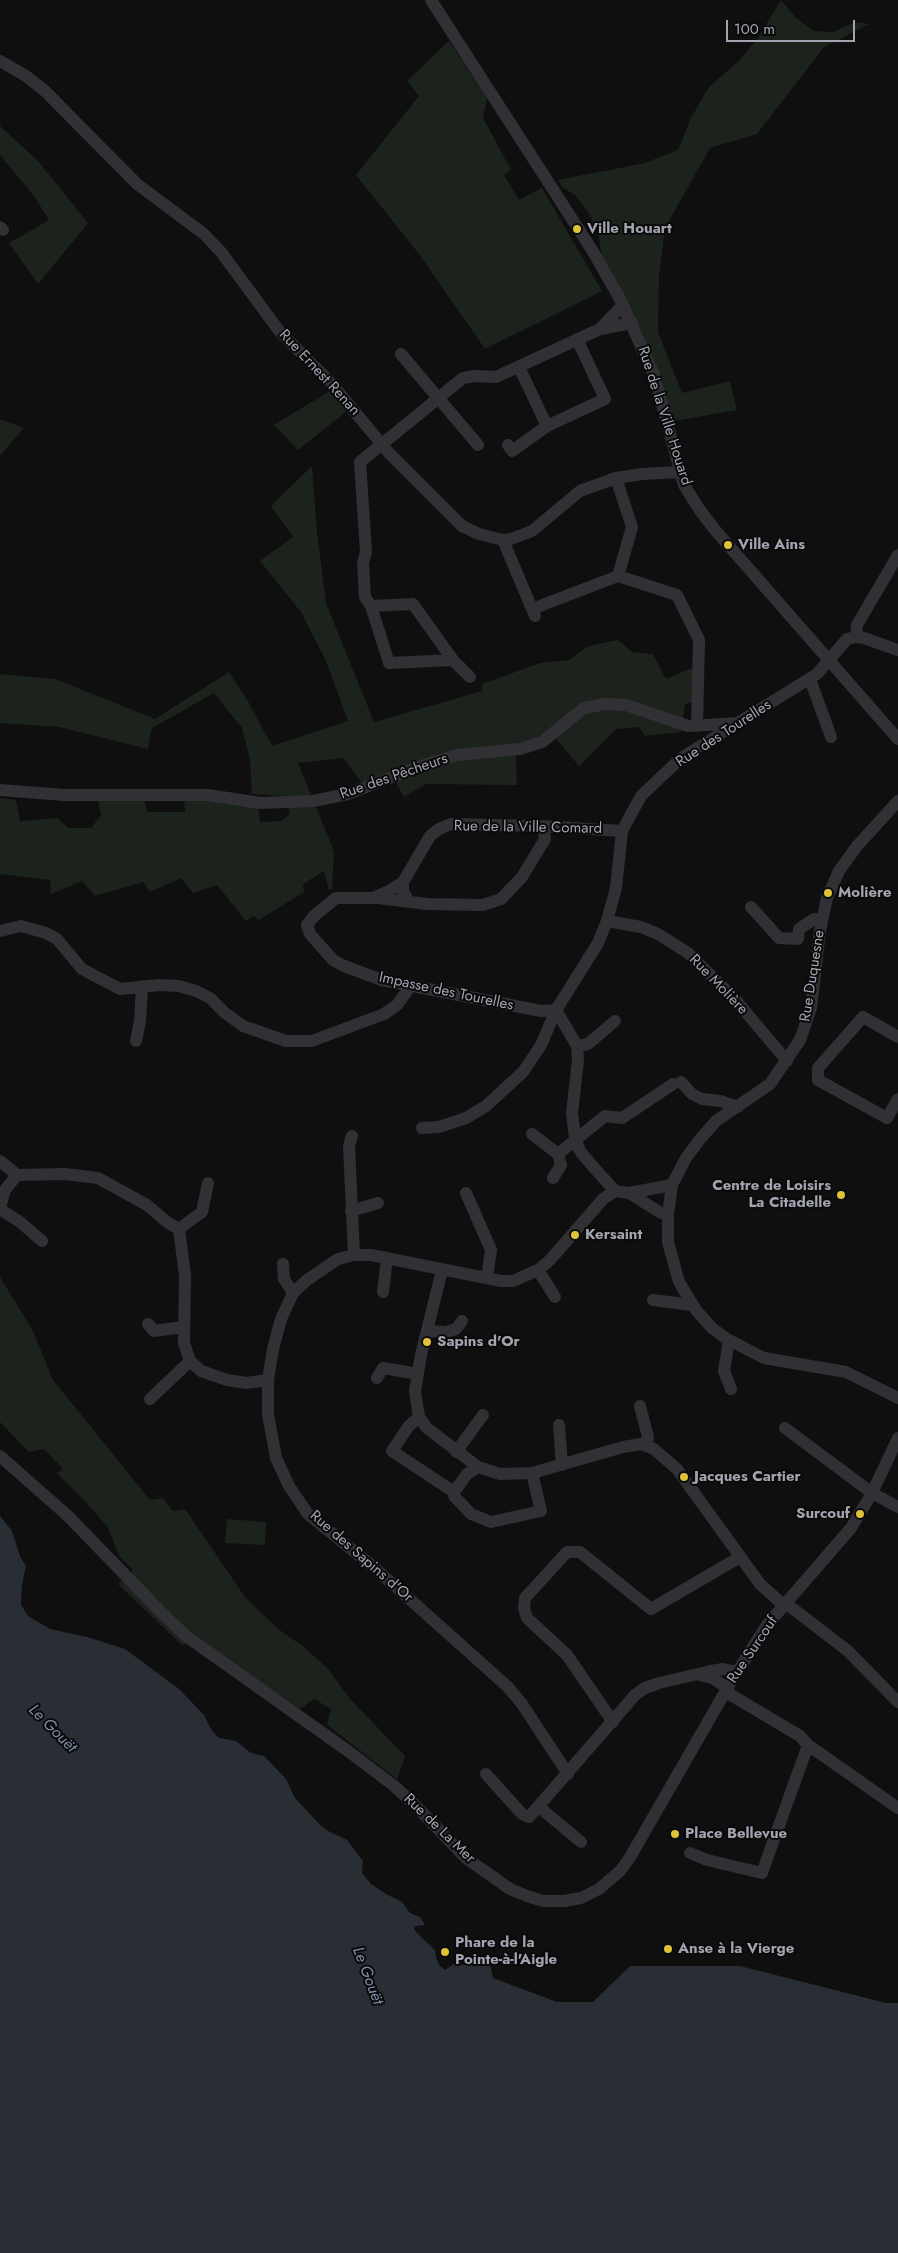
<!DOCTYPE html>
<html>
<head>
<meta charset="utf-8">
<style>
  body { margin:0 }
  #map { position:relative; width:898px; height:2253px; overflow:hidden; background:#0f0f10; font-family:Jost,sans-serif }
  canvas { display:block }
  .scale { position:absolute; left:726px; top:20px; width:129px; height:22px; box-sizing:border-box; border:2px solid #a2a4b0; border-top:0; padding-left:6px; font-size:15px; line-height:18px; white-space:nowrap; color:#a2a4b0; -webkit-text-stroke:4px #0a0a0b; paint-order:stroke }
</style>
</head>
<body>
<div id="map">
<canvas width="898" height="2253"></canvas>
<div class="scale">100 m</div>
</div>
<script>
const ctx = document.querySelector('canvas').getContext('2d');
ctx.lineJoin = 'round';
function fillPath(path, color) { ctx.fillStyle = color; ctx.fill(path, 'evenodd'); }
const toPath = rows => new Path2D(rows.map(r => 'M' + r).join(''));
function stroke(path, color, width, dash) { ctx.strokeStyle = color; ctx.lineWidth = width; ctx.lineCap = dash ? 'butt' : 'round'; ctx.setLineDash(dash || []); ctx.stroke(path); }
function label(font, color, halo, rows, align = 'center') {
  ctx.font = font + ' Jost,sans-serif'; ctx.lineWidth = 4; ctx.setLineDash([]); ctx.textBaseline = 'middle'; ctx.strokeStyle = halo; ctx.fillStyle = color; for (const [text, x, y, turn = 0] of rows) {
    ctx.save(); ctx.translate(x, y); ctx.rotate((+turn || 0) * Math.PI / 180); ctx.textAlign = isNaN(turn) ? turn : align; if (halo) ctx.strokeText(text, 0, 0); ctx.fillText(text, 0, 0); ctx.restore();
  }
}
fillPath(toPath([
  [781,0,796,18,814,31,833,32,855,22,869,24,824,47,757,134,710,148,665,228,659,275,658,332,682,393,730,381,737,410,675,421,602,257,598,232,588,212,575,195,562,187,558,180,645,163,678,150,691,118,709,87,738,62,758,38],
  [449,41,487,98,483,118,511,170,504,175,519,200,542,188,602,291,485,349,419,254,356,175,419,96,407,81],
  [0,126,38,161,88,223,38,284,9,243,49,220,34,196,0,155],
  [338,386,347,411,298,450,274,425],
  [0,419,24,428,0,456],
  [312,466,317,533,326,603,374,722,482,691,482,684,540,663,569,660,588,646,618,640,632,652,653,654,666,679,694,667,693,702,685,704,681,732,645,736,639,727,616,729,579,766,549,730,538,738,515,745,517,785,426,784,404,797,391,774,361,782,343,758,298,763,332,846,334,854,332,889,329,890,324,871,303,884,304,892,259,920,254,916,246,921,217,885,193,893,181,878,150,892,143,882,95,896,82,881,51,894,50,880,0,874,0,798,16,800,20,821,58,818,68,828,91,828,101,815,98,801,144,800,148,812,185,812,184,799,227,802,258,807,260,822,281,821,290,814,286,796,252,794,250,759,242,728,214,693,152,728,148,749,59,727,0,723,0,674,55,679,155,719,229,672,249,703,272,746,348,721,326,661,301,612,260,561,293,537,271,506],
  [0,1277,33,1331,53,1380,150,1500,163,1498,173,1511,185,1509,245,1597,278,1629,304,1647,327,1668,351,1700,405,1756,397,1779,327,1725,331,1709,314,1699,300,1709,194,1637,183,1646,118,1584,133,1570,120,1557,107,1526,83,1499,57,1473,63,1469,44,1449,29,1452,0,1422],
  [227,1519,266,1522,265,1545,225,1543]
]), '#1c231d');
fillPath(toPath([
  [0,1516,12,1531,20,1556,26,1566,22,1585,21,1605,28,1616,50,1629,87,1637,125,1649,179,1689,204,1715,212,1731,219,1738,236,1741,251,1753,264,1756,286,1779,295,1798,320,1825,328,1831,347,1840,363,1861,362,1873,371,1884,386,1894,402,1902,410,1913,420,1917,425,1925,416,1926,414,1928,416,1932,435,1950,436,1958,440,1966,445,1970,454,1964,466,1965,475,1962,490,1964,493,1978,557,2002,593,2002,630,1966,740,1966,886,2003,898,2003,898,2253,0,2253]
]), '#292e35');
stroke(toPath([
  [431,0,592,250,620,299,654,375,684,485,699,509,715,530,898,739],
  [0,61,26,76,45,91,137,184,204,234,221,252,280,332,331,383,389,453,462,526,479,534,503,540,511,539,532,531,580,491,616,478,642,474,681,472],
  [0,227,3,230],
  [600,329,623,305],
  [401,354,478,445],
  [519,367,547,426],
  [508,445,512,451,547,426,605,399,577,339],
  [616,478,632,527,618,576],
  [503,540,535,616],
  [618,576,677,595,699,640,697,726],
  [371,606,413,604,453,660,470,677],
  [532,609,618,576],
  [856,637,857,625,898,555],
  [453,660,389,663,371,606,365,597,363,563,366,552,360,462,463,378,475,376,496,377,600,329,632,323],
  [810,679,831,737],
  [0,790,64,795,208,795,260,803,313,801,348,794,421,766,457,755,520,749,542,742,584,708,605,704,626,705,688,726,740,723],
  [898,801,857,846,839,871,827,898,820,931,811,1008,800,1040,770,1084,716,1121,701,1138,686,1158,672,1185,668,1214,668,1242,679,1282,696,1310,712,1328,727,1339,764,1358,846,1372,898,1398],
  [403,882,389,891,373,898,336,898,314,916,307,925,310,934,333,960,344,966,382,980,541,1011,556,1010],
  [378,898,427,904,483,905,501,899,522,877,545,839,544,832,539,826],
  [409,902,403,891,403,882,430,836,439,829,451,824,539,826,622,831],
  [751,907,779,938,798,939,799,929,814,919,822,919],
  [607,921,641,927,658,934,688,953,734,998,787,1061],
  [0,931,21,926,46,933,57,939,82,969,120,989,160,985,179,986,196,991,210,998,225,1013,243,1026,286,1041,312,1041,384,1014,397,1005,410,987],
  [556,1010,577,1046,578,1060,572,1113,575,1138,580,1151,589,1162,615,1191],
  [898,1037,863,1017,818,1068,818,1080,887,1118,898,1099],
  [136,1041,140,1021,142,986],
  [577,1046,588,1044,615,1021],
  [681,1082,692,1094,702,1099,720,1101,738,1107],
  [422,1128,439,1127,466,1118,486,1106,523,1072,541,1045,556,1010,598,943,607,921,616,888,622,831,641,796,681,758,817,674,847,639,856,637,864,638,898,650],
  [532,1134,558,1154,605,1116,622,1118,673,1084],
  [352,1136,349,1146,354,1255],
  [0,1161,17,1175,65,1174,98,1178,147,1205,167,1222,179,1229,185,1276,184,1343,190,1361,201,1371,227,1380,246,1383,268,1380],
  [553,1178,561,1165,558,1154],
  [466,1193,491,1250,487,1278],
  [629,1193,672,1185],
  [0,1208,5,1190,17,1175],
  [0,1209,20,1222,42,1241],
  [351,1211,378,1203],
  [179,1229,202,1212,208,1183],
  [283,1264,284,1279,293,1293],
  [442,1270,421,1355,415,1391,419,1417,427,1428,478,1467,500,1474,532,1473,623,1447,641,1444,654,1449,677,1469,760,1584,779,1601,792,1608,848,1651,898,1702],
  [538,1270,555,1297],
  [383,1292,387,1258],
  [653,1300,692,1305],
  [148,1324,154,1331,183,1327],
  [427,1331,446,1332,456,1329,462,1321],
  [729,1340,724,1371,731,1389],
  [377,1378,383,1368,418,1374],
  [150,1399,190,1361],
  [640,1406,648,1437,646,1445],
  [419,1417,408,1427,392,1451,454,1492],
  [559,1425,562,1465],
  [785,1428,872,1493,898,1507],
  [456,1452,483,1415],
  [0,1456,68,1516,159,1610,186,1636,348,1751,393,1785,414,1804,466,1858,510,1889,527,1896,543,1901,564,1901,581,1898,599,1889,620,1871,629,1859,732,1680,767,1625,851,1528,872,1493,898,1438],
  [478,1467,467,1474,454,1492,454,1496,471,1514,491,1522,541,1511,532,1473],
  [700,1675,712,1678,723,1685,731,1695,800,1736,808,1745,898,1808],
  [613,1722,567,1655,527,1618,524,1608,525,1598,567,1552,580,1552,651,1609,740,1557],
  [486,1774,522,1814,529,1817,635,1695,645,1688,659,1683,711,1671,723,1669,737,1672],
  [568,1774,522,1704,508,1687,377,1570,308,1514,289,1486,276,1458,268,1414,268,1380,273,1349,281,1319,293,1293,307,1280,338,1259,354,1255,371,1255,501,1281,513,1281,538,1270,550,1260,603,1199,615,1191,629,1193,661,1213,668,1214],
  [539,1807,581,1842],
  [690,1853,707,1860,762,1873,808,1745]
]), '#313135', 12);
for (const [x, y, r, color] of [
  [577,229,5,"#e0c238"],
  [728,545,5,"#e0c238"],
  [828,893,5,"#e0c238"],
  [841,1195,5,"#e0c238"],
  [575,1235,5,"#e0c238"],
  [427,1342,5,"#e0c238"],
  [684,1477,5,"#e0c238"],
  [860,1514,5,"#e0c238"],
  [675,1834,5,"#e0c238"],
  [668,1949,5,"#e0c238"],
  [445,1952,5,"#e0c238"]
]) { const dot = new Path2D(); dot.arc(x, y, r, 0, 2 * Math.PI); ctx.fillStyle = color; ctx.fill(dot); stroke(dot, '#0a0a0b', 2); }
label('bold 15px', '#a2a4b0', '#0a0a0b', [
  ["Ville Houart",587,229],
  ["Ville Ains",738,545],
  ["Molière",838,893],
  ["Centre de Loisirs",831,1186,"right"],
  ["La Citadelle",831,1203,"right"],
  ["Kersaint",585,1235],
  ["Sapins d'Or",437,1342],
  ["Jacques Cartier",694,1477],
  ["Surcouf",850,1514,"right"],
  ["Place Bellevue",685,1834],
  ["Phare de la",455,1943],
  ["Pointe-à-l'Aigle",455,1960],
  ["Anse à la Vierge",678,1949]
], 'left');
label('15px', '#a2a4b0', '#0a0a0b', [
  ["Rue Ernest Renan",319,373,47],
  ["Rue de la Ville Houard",664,416,72],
  ["Rue des Tourelles",724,734,-33],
  ["Rue des Pêcheurs",394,777,-19],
  ["Rue de la Ville Comard",528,828,1],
  ["Rue Duquesne",813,976,-81],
  ["Rue Molière",718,985,46],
  ["Impasse des Tourelles",446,992,12],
  ["Rue des Sapins d'Or",361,1557,41],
  ["Rue Surcouf",753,1650,-56],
  ["Rue de La Mer",439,1829,44]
]);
label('italic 16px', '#7b8ca9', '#0a0a0b', [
  ["Le Gouët",52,1729,45],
  ["Le Gouët",367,1976,69]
]);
</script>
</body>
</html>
